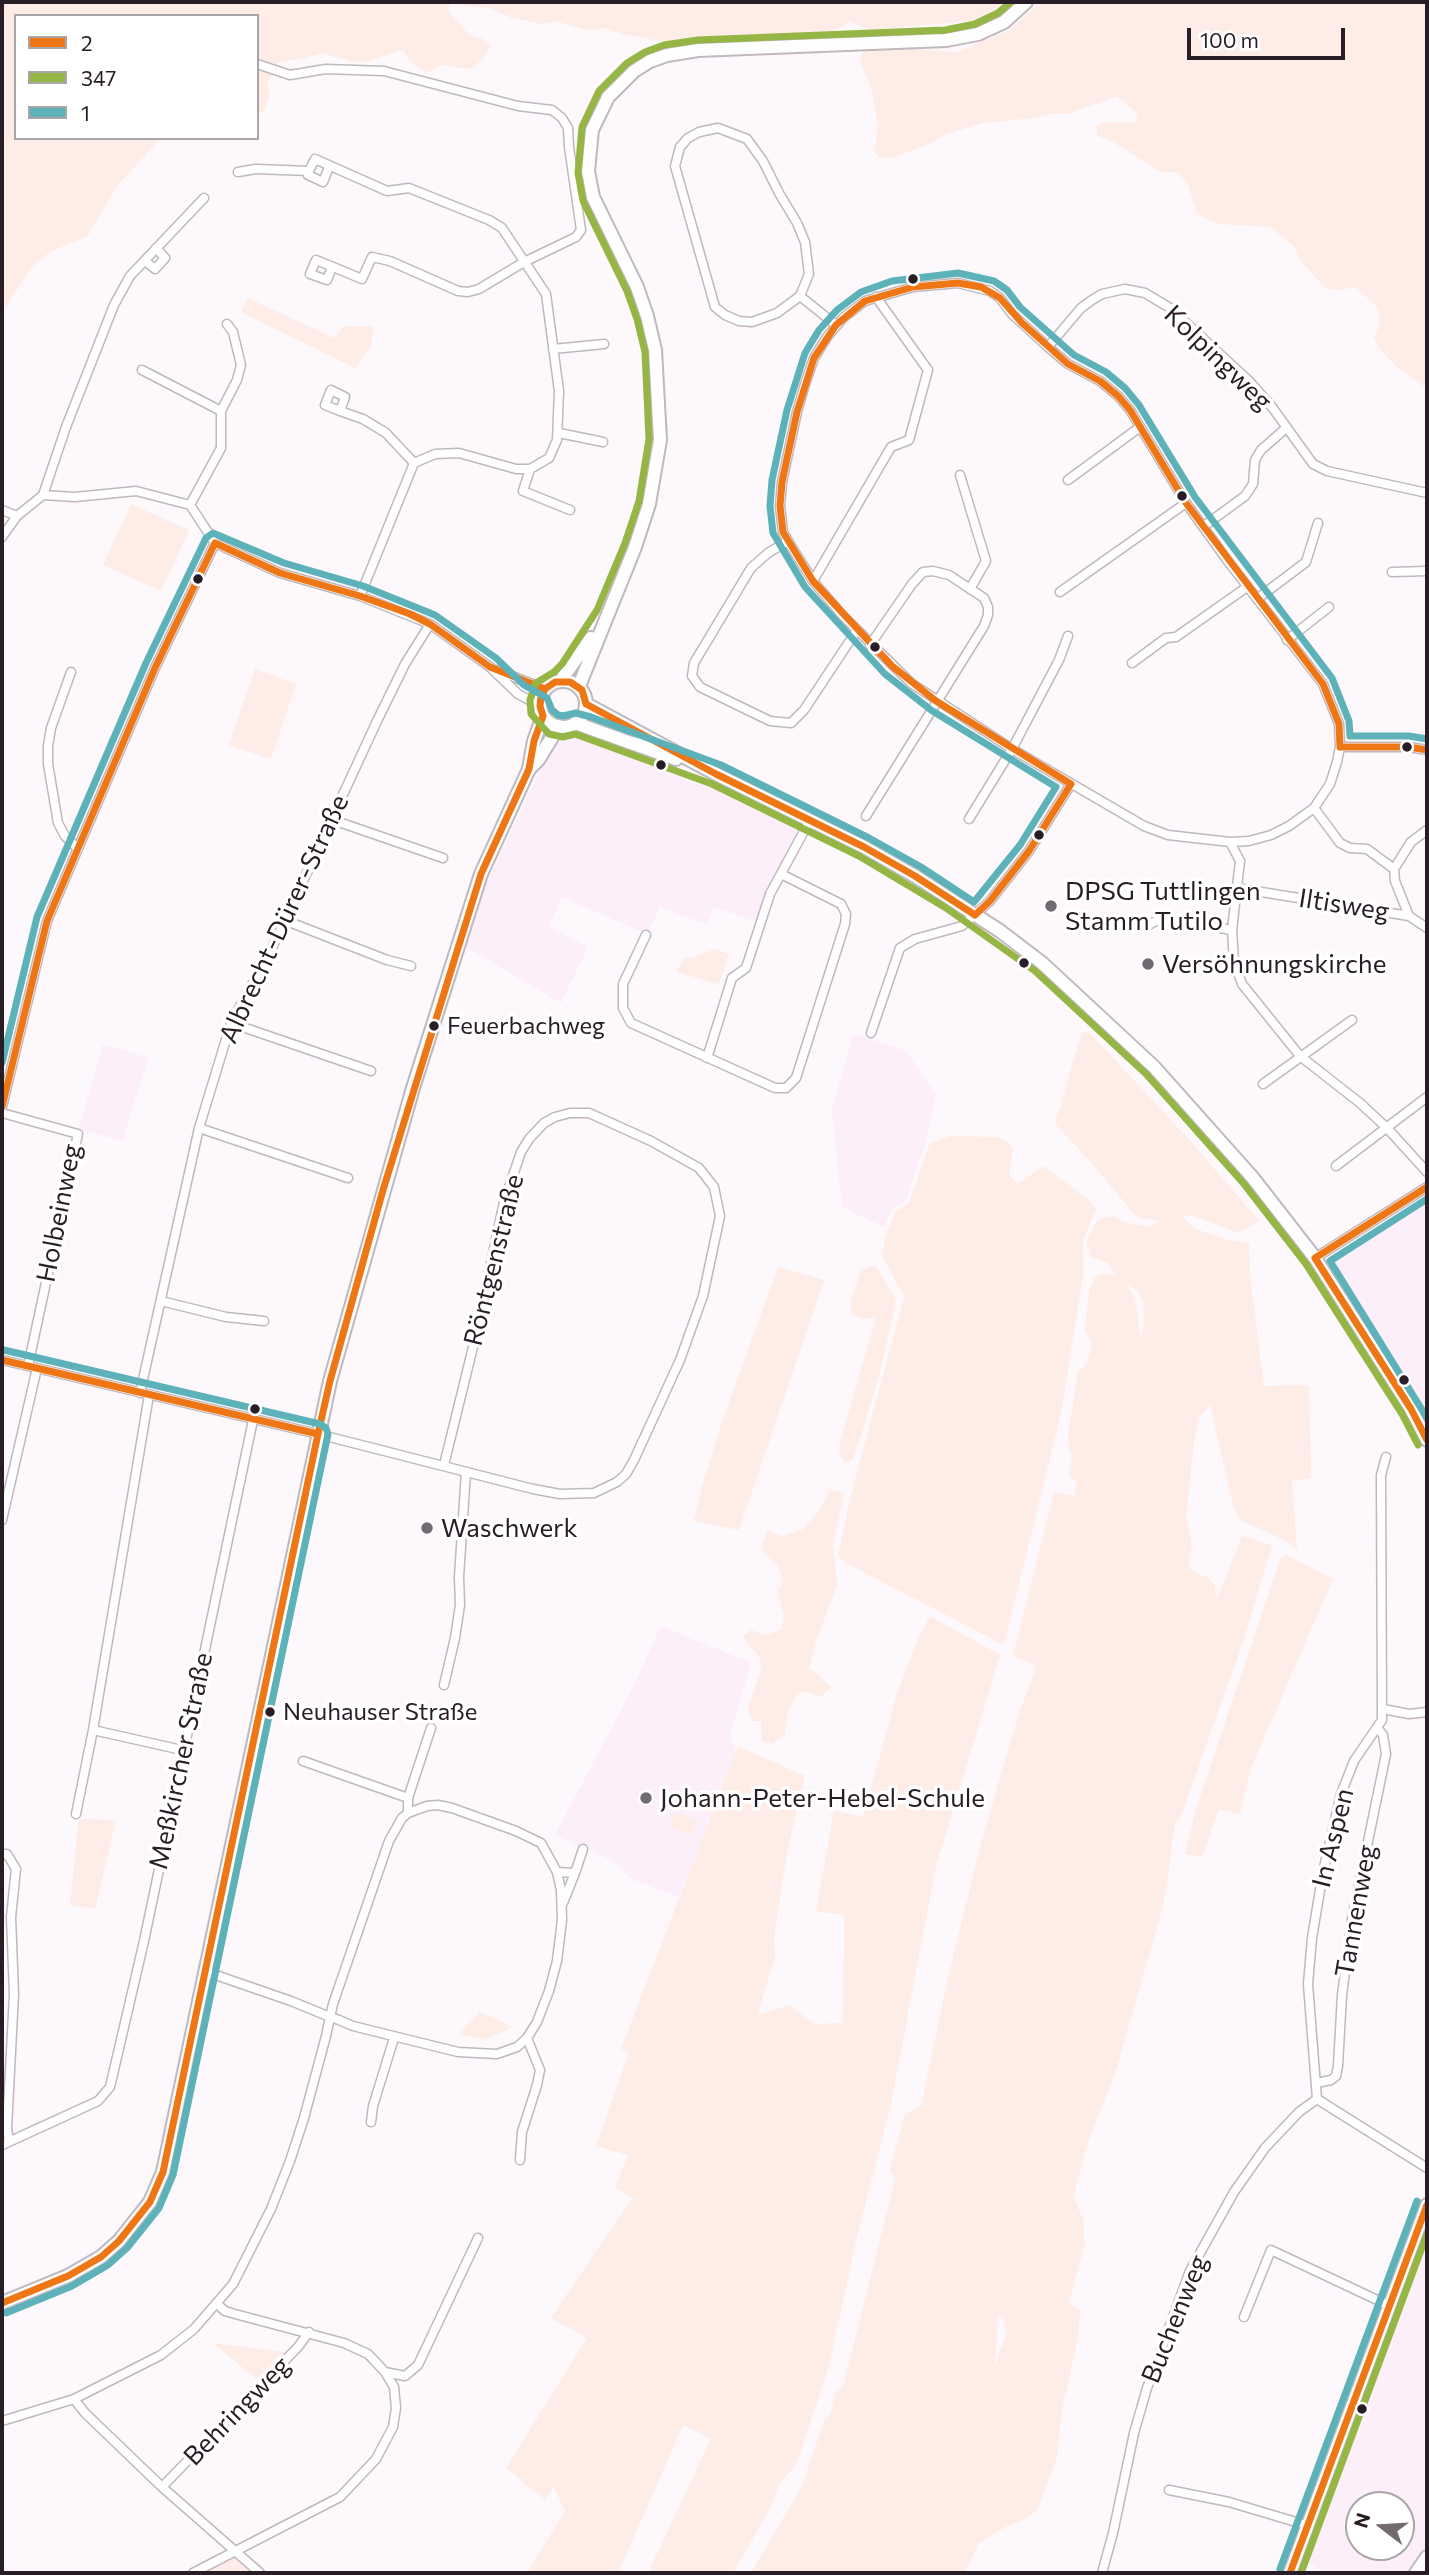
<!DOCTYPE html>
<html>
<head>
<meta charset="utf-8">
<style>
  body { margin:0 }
  #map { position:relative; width:1429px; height:2575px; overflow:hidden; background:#fcf8fb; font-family:Commissioner,sans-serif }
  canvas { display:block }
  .frame { position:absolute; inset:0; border:4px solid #281d26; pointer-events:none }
  .legend { position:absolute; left:14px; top:14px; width:245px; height:126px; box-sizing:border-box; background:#fff; border:2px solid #a9a5a8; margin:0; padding:9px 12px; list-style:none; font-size:21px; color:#281d26 }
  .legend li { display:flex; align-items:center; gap:14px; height:35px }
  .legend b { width:35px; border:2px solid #a9a5a8 }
  .north { position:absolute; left:1345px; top:2491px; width:70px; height:70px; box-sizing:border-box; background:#fff; border:2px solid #a9a5a8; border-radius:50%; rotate:287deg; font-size:19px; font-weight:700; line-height:28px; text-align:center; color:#281d26 }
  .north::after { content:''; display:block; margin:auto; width:24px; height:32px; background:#726a71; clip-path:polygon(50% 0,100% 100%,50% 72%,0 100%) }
  .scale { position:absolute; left:1187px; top:28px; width:158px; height:32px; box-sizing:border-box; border:4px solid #281d26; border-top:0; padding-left:9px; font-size:21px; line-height:24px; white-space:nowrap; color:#281d26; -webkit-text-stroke:5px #fff; paint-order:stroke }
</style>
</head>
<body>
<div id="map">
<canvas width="1429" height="2575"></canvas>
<div class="frame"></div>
<ul class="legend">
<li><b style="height:9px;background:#ee7614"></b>2</li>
<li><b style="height:9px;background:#95b644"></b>347</li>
<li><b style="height:9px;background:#5db2ba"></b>1</li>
</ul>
<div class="north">N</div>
<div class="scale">100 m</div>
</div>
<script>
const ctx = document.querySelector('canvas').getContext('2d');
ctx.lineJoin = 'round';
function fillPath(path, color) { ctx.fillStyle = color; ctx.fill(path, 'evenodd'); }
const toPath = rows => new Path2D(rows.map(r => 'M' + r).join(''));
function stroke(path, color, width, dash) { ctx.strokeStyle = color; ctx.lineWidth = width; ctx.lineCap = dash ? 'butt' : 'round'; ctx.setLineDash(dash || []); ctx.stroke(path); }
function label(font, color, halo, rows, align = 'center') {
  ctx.font = font + ' Commissioner,sans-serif'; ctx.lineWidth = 7; ctx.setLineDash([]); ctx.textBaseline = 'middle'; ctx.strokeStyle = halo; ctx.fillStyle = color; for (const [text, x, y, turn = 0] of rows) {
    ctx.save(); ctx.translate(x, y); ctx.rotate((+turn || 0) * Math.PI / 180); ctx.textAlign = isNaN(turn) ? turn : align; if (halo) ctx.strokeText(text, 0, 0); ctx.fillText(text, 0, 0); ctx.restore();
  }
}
fillPath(toPath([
  [578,729,615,742,721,787,799,830,770,891,760,923,714,907,707,925,660,907,647,934,562,897,549,927,588,947,561,1003,465,946,487,882,555,740],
  [856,1034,906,1051,936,1095,927,1139,906,1200,892,1209,884,1227,842,1207,832,1110,852,1038],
  [103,1044,149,1058,122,1141,79,1129],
  [1424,1195,1427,1196,1427,1436,1338,1289,1335,1258],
  [661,1626,751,1663,730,1735,736,1751,679,1897,631,1879,613,1861,555,1835,632,1689],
  [1427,2222,1427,2573,1325,2573,1301,2558],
  [1359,2505,1401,2505,1401,2547,1359,2547]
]), '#fdeff9');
fillPath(toPath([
  [2,2,1009,2,981,20,869,30,850,21,836,30,815,33,740,36,713,42,699,38,672,43,622,34,605,28,591,31,555,21,542,24,531,22,509,17,487,7,465,6,452,2,447,9,469,35,483,39,491,46,484,58,471,69,441,65,427,74,410,61,403,50,368,61,353,62,322,53,305,58,279,62,268,83,269,96,263,112,257,112,257,16,16,16,16,138,161,138,118,185,87,237,51,251,30,269,8,304,2,309],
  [1041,2,1427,2,1427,389,1398,368,1381,351,1374,338,1380,323,1377,307,1356,287,1340,290,1326,289,1299,259,1294,246,1270,227,1220,224,1208,220,1197,213,1187,182,1177,173,1159,171,1110,140,1098,136,1096,127,1106,122,1136,123,1137,113,1117,96,1069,114,1050,114,1034,118,983,123,963,129,944,135,932,143,894,157,880,158,874,152,878,125,872,91,859,58,868,46,957,52,1009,30],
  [248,298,334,338,344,326,374,326,371,347,355,368,241,312],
  [131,504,189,530,161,591,103,565],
  [255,669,296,684,271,759,229,745],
  [715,949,729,954,719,984,676,972,685,957,692,958],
  [1082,1032,1090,1033,1194,1145,1259,1221,1239,1233,1194,1216,1182,1215,1193,1228,1228,1240,1249,1243,1250,1273,1264,1386,1309,1385,1311,1478,1292,1481,1297,1550,1282,1539,1240,1520,1234,1509,1210,1405,1199,1417,1194,1441,1186,1516,1192,1547,1188,1565,1197,1574,1207,1577,1214,1584,1217,1599,1242,1536,1272,1545,1244,1639,1179,1821,1175,1822,1167,1886,1159,1921,1115,2073,1089,2139,1077,2183,1074,2197,1083,2220,1085,2243,1069,2303,1080,2310,1078,2339,1063,2404,1057,2457,1038,2509,1024,2520,1005,2527,978,2544,965,2573,751,2573,802,2486,825,2418,831,2414,835,2393,843,2386,895,2180,890,2169,905,2114,921,2106,948,1978,982,1840,1019,1713,1034,1674,1035,1665,1013,1656,1054,1492,1075,1496,1076,1482,1069,1475,1072,1457,1067,1443,1078,1371,1087,1364,1092,1344,1085,1330,1089,1293,1093,1280,1099,1274,1116,1275,1108,1263,1091,1257,1087,1241,1093,1226,1101,1218,1113,1216,1124,1222,1149,1227,1160,1221,1140,1218,1134,1214,1091,1162,1055,1124],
  [1126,1285,1138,1290,1143,1302,1144,1323,1140,1340,1138,1315,1133,1295],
  [998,2315,1004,2321,1006,2334,995,2367],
  [950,1136,996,1137,1007,1141,1013,1148,1009,1175,1018,1184,1043,1166,1087,1198,1096,1209,1083,1240,1083,1276,1061,1413,1005,1641,1002,1644,844,1562,838,1555,851,1495,904,1297,882,1255,885,1237,895,1212,909,1203,930,1143],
  [875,1265,896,1300,881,1368,864,1426,853,1459,845,1463,839,1454,841,1439,876,1317,863,1319,852,1315,851,1300,861,1270],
  [778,1267,824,1280,739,1530,694,1521,701,1490,722,1422],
  [830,1490,844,1493,833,1544,837,1585,817,1639,809,1668,832,1687,820,1697,805,1691,797,1694,788,1710,785,1735,772,1744,762,1741,761,1721,752,1721,748,1709,761,1670,760,1658,743,1637,751,1630,765,1635,781,1630,784,1616,777,1590,783,1584,778,1566,761,1550,767,1531,782,1536,803,1529,818,1512],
  [1287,1555,1333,1579,1251,1768,1240,1814,1219,1809,1202,1857,1185,1854,1196,1809,1281,1557],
  [930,1616,1000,1655,936,1866,891,2104,857,2237,829,2366,796,2465,779,2484,772,2505,733,2573,648,2573,711,2439,683,2425,618,2573,527,2573,565,2511,554,2487,545,2500,506,2468,587,2338,551,2318,632,2198,615,2187,628,2155,596,2146,629,2053,621,2049,738,1746,805,1776,787,1852,774,1938,775,1956,758,2015,789,2005,815,2024,843,2023,844,1915,816,1911,834,1810,863,1817,898,1691,916,1643],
  [675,1813,697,1820,692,1834,670,1827],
  [79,1819,116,1820,95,1909,70,1905],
  [480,2012,513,2027,484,2040,459,2034],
  [213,2343,285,2352,256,2379],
  [233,2553,256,2573,196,2573]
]), '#feece7');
const street = toPath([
  [257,64,290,75,326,69,384,71,518,106,552,110,562,118,568,128,569,147,581,230,576,237,524,262,479,289,468,292,458,291,390,261,372,257,362,279,338,269,316,260,310,274,327,280,332,267],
  [309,171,315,159,387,191,409,188,489,220,502,228,546,294,559,391,557,440,549,458,530,469,516,469,459,453,435,454,414,463,360,596],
  [309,171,308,175,323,182,329,167],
  [238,172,256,169,309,171],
  [145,261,155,269,165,258,156,248],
  [958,283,990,291,1000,298,1012,314,1048,347,1068,364,1100,381,1118,396,1130,410,1186,503,1227,560,1323,684,1339,724,1340,747,1337,762,1330,784,1314,808,1289,826,1271,835,1249,841,1230,842,1168,835,1144,826,1012,749,911,683,843,616,813,581,791,546,783,532,780,506,782,482,797,412,805,384,814,358,827,337,843,318,865,301,913,287,958,283],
  [800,296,777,313,752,322,739,321,725,315,715,307,675,166,680,147,688,138,699,132,718,128,747,139,763,161,779,193,797,223,805,242,809,274,800,296,836,325],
  [1048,347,1081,308,1092,300,1102,294,1125,289,1145,293,1170,308,1249,381,1272,407,1313,464,1327,471,1427,493],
  [553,349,604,344],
  [142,370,221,411],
  [340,411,325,405,331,390,345,397,340,411,363,419,386,433,414,463],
  [559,433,603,442],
  [530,469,523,491,570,510],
  [960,475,986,561,970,589],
  [1068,480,1140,427],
  [43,495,66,427,114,305,130,276,204,198],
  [190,505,215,543,280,573,360,596,430,624,490,667,518,694,540,706],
  [190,505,221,448,221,411,237,380,241,365,233,332,227,324],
  [2,510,17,516],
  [1204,526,1245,496,1253,484,1255,460,1261,450,1285,429],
  [2,537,17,516,43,495,75,497,136,491,190,505],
  [788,541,768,553,751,568,694,663,692,676,700,687,770,721,791,723,804,710,857,630],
  [1392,572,1427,571],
  [813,581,891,447,909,440,928,370,876,297],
  [1060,592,1186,503],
  [1257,599,1306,562,1318,523],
  [1287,640,1329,607],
  [1132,663,1166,638,1176,637,1247,587],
  [496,670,545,689],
  [71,672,51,728,48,746,48,764,58,823,65,836,78,849],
  [1340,747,1409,747,1427,750],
  [1314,808,1340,843,1350,848,1367,849,1394,869],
  [866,816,984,626,988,615,988,607,984,598,949,575,933,571,923,572,912,584,870,645],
  [330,819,443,858],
  [969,819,1012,749,1059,660,1068,636],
  [1230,842,1240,861,1232,930,1234,961,1242,984,1300,1056,1360,1103,1387,1128,1427,1172],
  [1237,888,1409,916,1427,928],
  [1409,916,1395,881,1394,869,1411,842,1427,830],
  [284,920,387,960,411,966],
  [1145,927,1156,921,1191,923,1232,930],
  [646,935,623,984,623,1008,631,1023,775,1088,786,1088,796,1078,845,924,846,914,841,904,781,874],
  [231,1023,371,1071],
  [871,1033,900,948,915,939,962,926,990,901,1029,851,1071,784],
  [707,1058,732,978,746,968,770,894,810,820],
  [1263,1084,1352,1020],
  [2,1107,47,921,155,668,215,543],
  [2,1113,78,1134,28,1366],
  [199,1128,348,1178],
  [1336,1166,1427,1097],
  [1315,1258,1427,1187],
  [161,1301,226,1317,264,1321],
  [2,1360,318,1434,533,1489,560,1494,594,1493,617,1482,626,1474,634,1460,680,1360,703,1296,720,1216,714,1187,699,1168,651,1141,589,1113,570,1113,555,1117,544,1123,529,1139,521,1152,504,1202,473,1347,444,1465],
  [140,1393,199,1128,231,1023,272,948,377,721,405,664,430,624],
  [1386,1457,1381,1475,1382,1720,1354,1761,1341,1794,1323,1872,1312,1938,1308,1984,1317,2099,1427,2168],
  [2,1520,37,1368],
  [444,1685,455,1638,460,1605,459,1577,466,1472],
  [1383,1709,1409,1714,1427,1712],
  [93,1730,182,1750],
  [303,1761,408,1798],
  [408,1813,408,1798,431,1728],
  [76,1814,93,1730,149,1395],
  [2,1854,7,1854,16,1869,11,1917,14,1994,7,2128,9,2141],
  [557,1872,575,1873,583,1849],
  [563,1903,575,1873],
  [1316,2083,1331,2080,1336,2076,1338,2066,1342,1995,1352,1919,1386,1754,1383,1735,1378,1729],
  [371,2122,373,2106,394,2038],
  [2,2145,98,2101,110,2087,144,1941,253,1420],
  [520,2160,522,2132,537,2085,540,2070,527,2038],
  [1244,2317,1271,2250,1390,2306],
  [385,2372,405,2376,418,2365,478,2238],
  [74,2399,85,2413,162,2487,260,2573],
  [2,2421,74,2399,161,2355,194,2329,233,2284,271,2209,290,2161,304,2118,326,2036,330,2017,333,2004,389,1841,402,1818,408,1813,427,1806,438,1805,452,1808,516,1831,541,1843,557,1872,561,1890,562,1920,557,1961,549,1991,537,2022,527,2038,517,2047,497,2054,458,2052,353,2026,339,2020,330,2017,291,2001,204,1971],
  [162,2487,298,2347,309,2332],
  [1169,2490,1229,2502,1306,2525],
  [193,2573,340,2497,376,2459,393,2427,396,2408,394,2387,385,2372,368,2354,344,2343,235,2314,225,2311,217,2304],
  [1102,2573,1113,2533,1134,2433,1147,2388,1190,2271,1234,2192,1265,2148,1299,2112,1317,2099]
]);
const secondary = toPath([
  [561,680,591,638],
  '540 704a23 23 0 1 1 46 0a23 23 0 1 1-46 0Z',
  [579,686,635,547,649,504,660,440,655,350,647,316,637,287,593,197,588,171,592,130,608,97,634,71,650,61,667,55,698,50,946,40,978,34,1004,22,1026,2],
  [586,704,716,774,864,847,915,876,1000,931,1042,963,1154,1067,1252,1177,1315,1258,1411,1409,1427,1440],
  [575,723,676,759],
  [529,769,534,741,543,716],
  [2,2303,68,2276,101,2257,119,2241,150,2202,163,2172,330,1381,413,1088,481,874,529,769,538,760,559,726],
  [1290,2573,1427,2205],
  [1416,2573,1427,2557]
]);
stroke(street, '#c0b8be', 11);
stroke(secondary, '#c0b8be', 16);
stroke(street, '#fffefe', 8);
stroke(secondary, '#fffefe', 12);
stroke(toPath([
  [586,704,716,774,864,847,915,876,975,915],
  [1340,747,1409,747,1427,750],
  [1071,784,936,701,892,666,813,581,783,532,780,506,782,482,797,412,814,358,836,325,865,301,913,287,958,283,981,287,1000,298,1022,323,1068,364,1100,381,1118,396,1130,410,1186,503,1323,684,1339,724,1340,747],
  [975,915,990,901,1029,851,1071,784],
  [2,1107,47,921,155,668,215,543,280,573,360,596,410,614,430,624,490,667,545,689],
  [1315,1258,1411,1409,1427,1440],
  [1315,1258,1427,1187],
  [2,1360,318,1434],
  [2,2303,68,2276,101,2257,119,2241,150,2202,163,2172,318,1434,330,1381,383,1190,481,874,529,769,534,741,543,716,540,706,541,697,545,689,555,682,570,682,582,690,586,704],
  [1290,2573,1427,2205]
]), '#ee7614', 7);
stroke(toPath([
  [1011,2,998,13,975,24,945,30,698,40,664,45,645,52,627,63,599,91,582,127,578,173,583,201,627,291,637,319,645,352,649,439,639,501,625,543,597,610,562,664,554,672,536,683,530,700,531,714,549,734,563,737,575,734,712,784,859,856,946,908,1035,971,1146,1074,1244,1184,1306,1264,1402,1414,1418,1445],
  [1301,2573,1427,2234]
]), '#95b644', 7);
stroke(toPath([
  [2,1063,37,917,146,663,206,538,213,533,284,563,363,586,435,615,496,658,524,685,547,698,552,710,558,715,563,716,576,713,591,717,721,765,869,838,921,867,974,902,1020,845,1056,787,931,710,885,674,805,587,773,533,770,506,772,480,787,410,805,353,819,330,837,310,861,292,892,281,958,273,994,281,1007,290,1020,307,1074,355,1106,372,1125,388,1139,405,1195,497,1332,678,1349,721,1350,736,1409,736,1427,739],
  [1427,1199,1330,1261,1427,1418],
  [4,1350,320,1424,326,1428,328,1434,173,2175,159,2208,127,2248,108,2265,72,2286,6,2313],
  [1280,2569,1417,2201]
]), '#5db2ba', 7);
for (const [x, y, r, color] of [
  [913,279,6,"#281d26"],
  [1182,496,6,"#281d26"],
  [198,579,6,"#281d26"],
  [875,647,6,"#281d26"],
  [1407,747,6,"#281d26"],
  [661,765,6,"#281d26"],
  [1039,835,6,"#281d26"],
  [1051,906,7,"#726a71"],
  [1024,963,6,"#281d26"],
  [1148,964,7,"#726a71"],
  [434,1026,6,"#281d26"],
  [1404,1380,6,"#281d26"],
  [255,1409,6,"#281d26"],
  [427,1528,7,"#726a71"],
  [270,1712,6,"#281d26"],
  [646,1798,7,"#726a71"],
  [1362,2409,6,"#281d26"]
]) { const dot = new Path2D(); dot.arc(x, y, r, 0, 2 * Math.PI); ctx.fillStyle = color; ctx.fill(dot); stroke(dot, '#fff', 2.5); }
label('24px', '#281d26', '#fff', [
  ["Feuerbachweg",447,1026],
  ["Neuhauser Straße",283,1712]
], 'left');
label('26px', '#281d26', '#fff', [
  ["Kolpingweg",1218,358,44],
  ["Iltisweg",1344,905,9],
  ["Albrecht-Dürer-Straße",284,919,-65],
  ["Holbeinweg",59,1213,-79],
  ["Röntgenstraße",494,1260,-76],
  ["Meßkircher Straße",181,1761,-78],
  ["In Aspen",1333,1838,-76],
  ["Tannenweg",1356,1911,-80],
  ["Buchenweg",1175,2319,-68],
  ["Behringweg",237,2411,-46]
]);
label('26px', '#281d26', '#fff', [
  ["DPSG Tuttlingen",1065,891],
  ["Stamm Tutilo",1065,921],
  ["Versöhnungskirche",1162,964],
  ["Waschwerk",441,1528],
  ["Johann-Peter-Hebel-Schule",660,1798]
], 'left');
</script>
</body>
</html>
